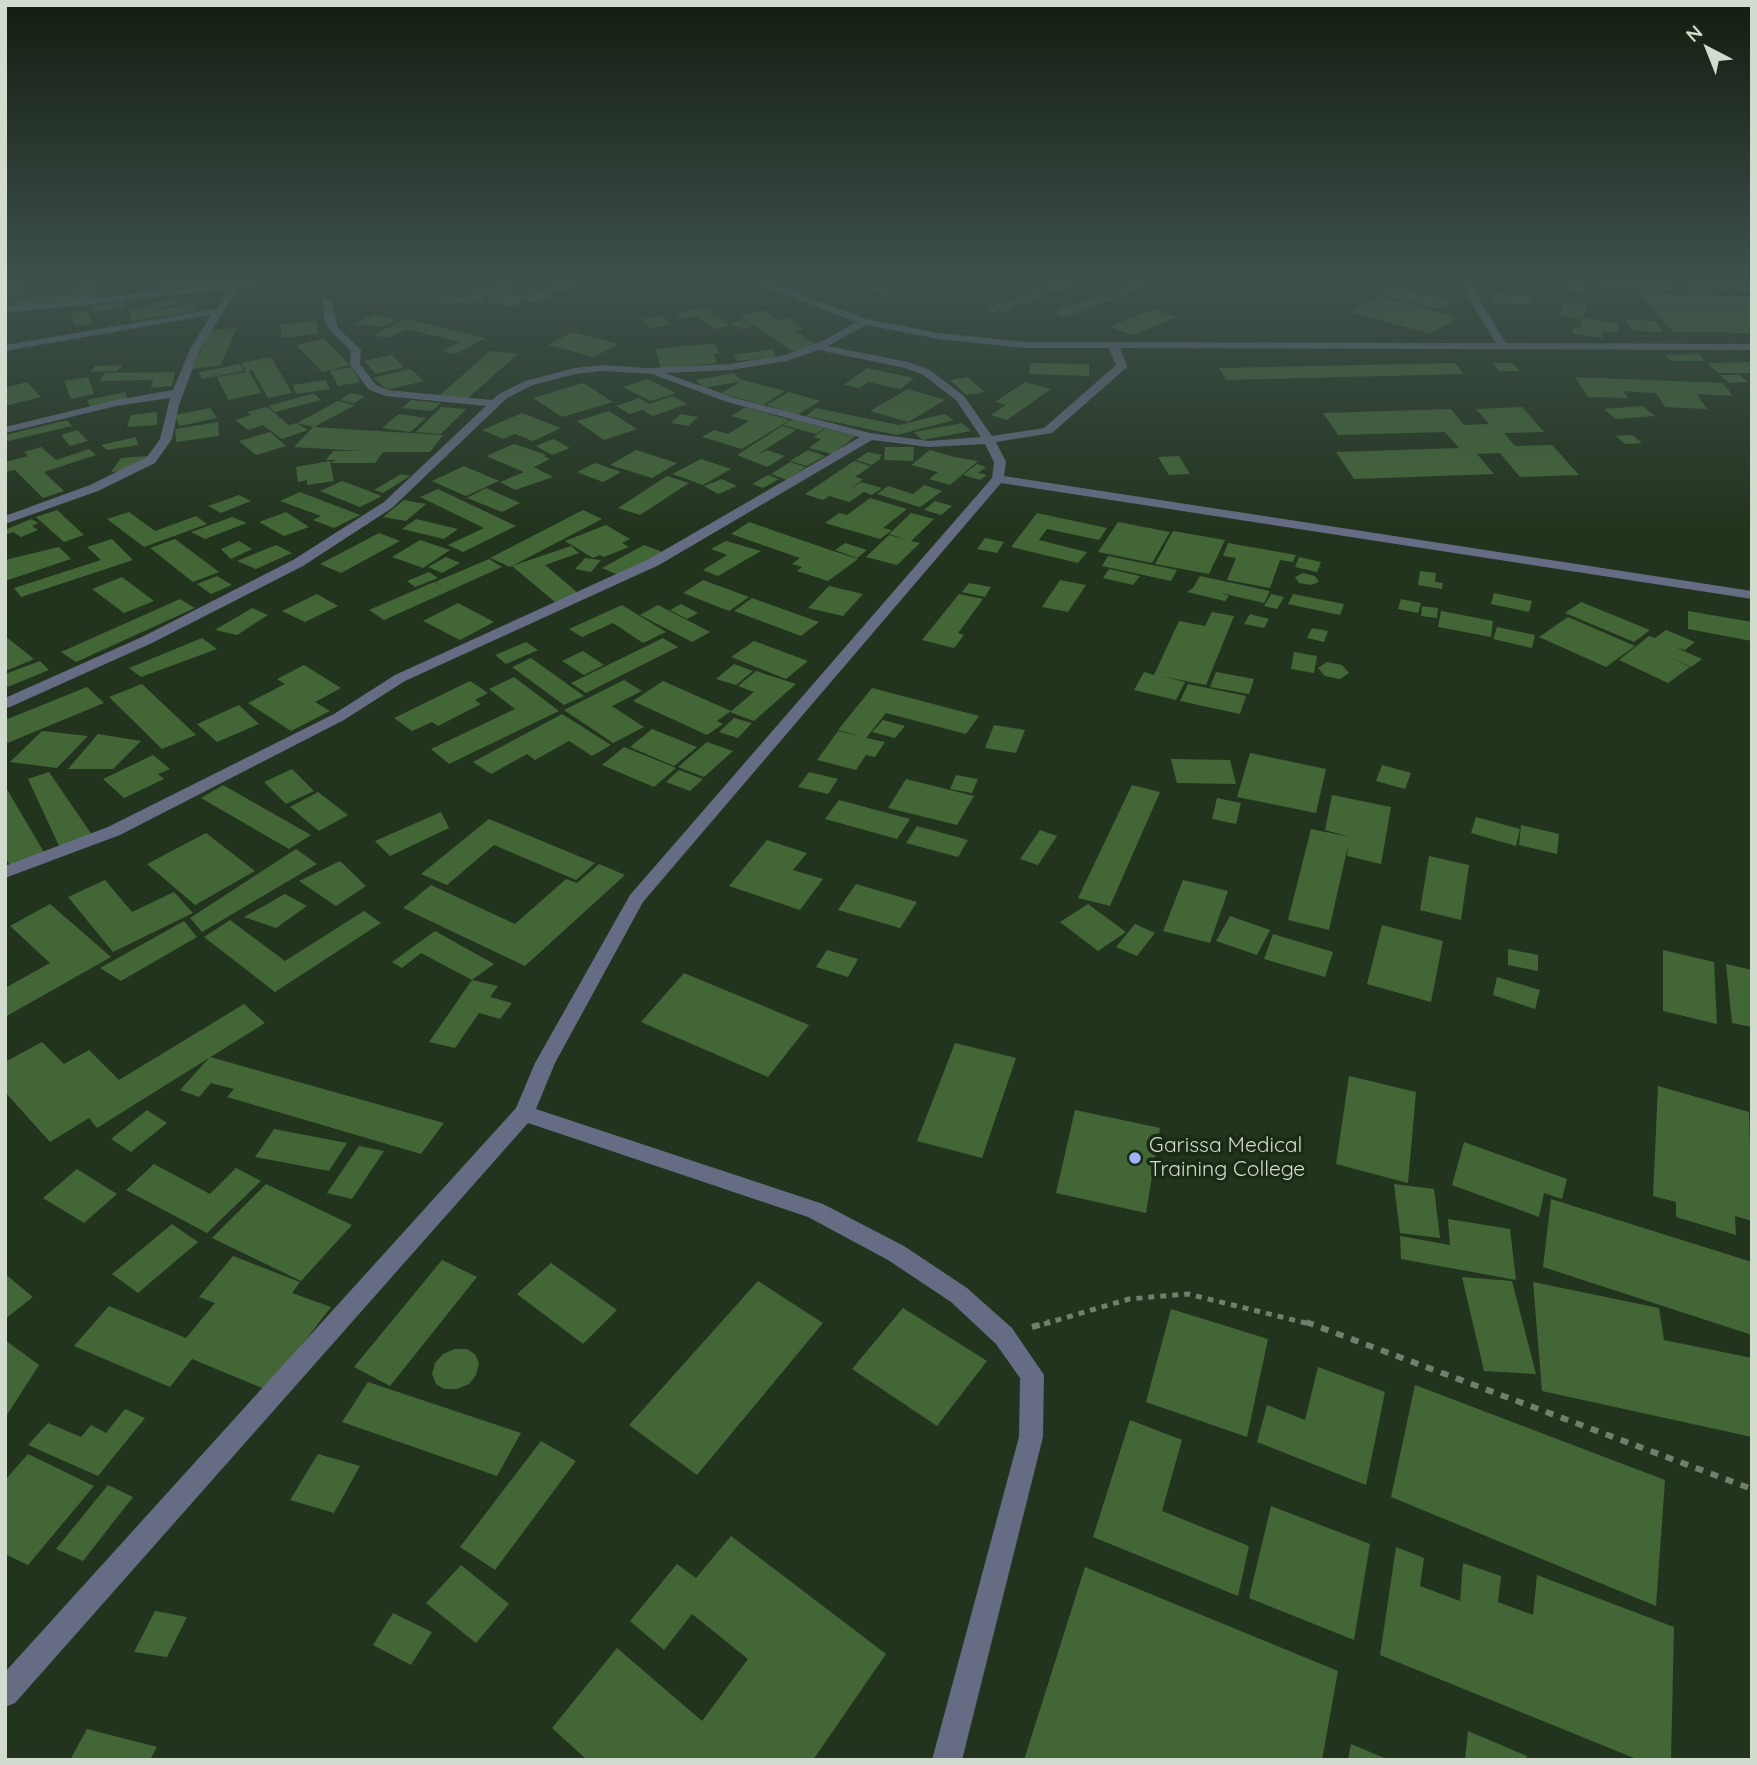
<!DOCTYPE html>
<html>
<head>
<meta charset="utf-8">
<style>
  body { margin:0 }
  #map { position:relative; width:1757px; height:1765px; overflow:hidden; background:#23341e; font-family:Quicksand,sans-serif }
  canvas { display:block }
  .frame { position:absolute; inset:0; border:7px solid #d1dcce; pointer-events:none }
  .north { position:absolute; left:1673px; top:14px; width:70px; height:70px; -webkit-text-stroke:5px #1a2a14; paint-order:stroke; rotate:318deg; font-size:19px; font-weight:700; line-height:28px; text-align:center; color:#d1dcce }
  .north::after { content:''; display:block; margin:auto; width:24px; height:32px; background:#d1dcce; clip-path:polygon(50% 0,100% 100%,50% 72%,0 100%) }
</style>
</head>
<body>
<div id="map">
<canvas width="1757" height="1765"></canvas>
<div class="frame"></div>
<div class="north">N</div>
</div>
<script>
const ctx = document.querySelector('canvas').getContext('2d');
ctx.lineJoin = 'round';
function fillPath(path, color) { ctx.fillStyle = color; ctx.fill(path, 'evenodd'); }
const toPath = rows => new Path2D(rows.map(r => 'M' + r).join(''));
function stroke(path, color, width, dash) { ctx.strokeStyle = color; ctx.lineWidth = width; ctx.lineCap = dash ? 'butt' : 'round'; ctx.setLineDash(dash || []); ctx.stroke(path); }
function label(font, color, halo, rows, align = 'center') {
  ctx.font = font + ' Quicksand,sans-serif'; ctx.lineWidth = 7; ctx.setLineDash([]); ctx.textBaseline = 'middle'; ctx.strokeStyle = halo; ctx.fillStyle = color; for (const [text, x, y, turn = 0] of rows) {
    ctx.save(); ctx.translate(x, y); ctx.rotate((+turn || 0) * Math.PI / 180); ctx.textAlign = isNaN(turn) ? turn : align; if (halo) ctx.strokeText(text, 0, 0); ctx.fillText(text, 0, 0); ctx.restore();
  }
}
fillPath(toPath([
  [12,284,28,284,23,295,6,297],
  [80,284,96,284,93,299,12,307,14,300,78,293],
  [201,284,201,286,149,292,149,286],
  [510,284,513,293,497,295,522,294,520,305,501,306,502,303,488,303,490,296,484,294,483,302,439,304,441,298,474,296,472,289,492,286,494,289,493,286],
  [547,284,573,284,575,289,551,292],
  [1056,284,1075,284,1079,286,1056,291,1046,288],
  [1133,284,1153,284,1125,295,1115,291],
  [1553,284,1580,284,1587,293,1573,292,1569,287,1553,286],
  [1597,284,1667,284,1673,290,1602,289],
  [1681,284,1752,284,1752,292,1735,292,1728,286,1734,292,1689,292],
  [876,286,896,293,887,296,866,289],
  [1392,286,1451,301,1439,309,1380,294],
  [549,291,550,300,523,302,523,293],
  [1038,291,1047,295,1029,303,1012,306,1017,308,1006,312,1001,310,993,313,985,309],
  [1490,293,1528,294,1534,305,1496,303],
  [1638,293,1752,296,1752,333,1673,332],
  [1104,295,1114,299,1064,317,1054,314,1061,311,1057,310],
  [1379,296,1458,317,1430,334,1350,312],
  [174,298,178,304,157,308,154,302],
  [124,301,125,308,93,312,92,306],
  [1565,301,1587,305,1582,319,1559,315],
  [194,304,197,311,132,321,128,309,154,305,155,310],
  [703,307,714,314,707,316,716,315,730,326,714,329,696,316,684,319,676,314],
  [1153,309,1176,317,1133,335,1109,327],
  [764,310,778,320,791,318,803,330,796,331,818,346,794,352,755,326,740,329,731,323,746,319,740,315],
  [87,311,93,323,76,326,70,313],
  [374,314,397,320,381,327,354,324],
  [663,316,670,325,649,328,642,319],
  [1583,318,1619,324,1617,333,1604,331,1602,338,1572,333,1574,327,1580,328],
  [406,319,486,338,455,354,442,351,460,342,406,329,388,338,374,335],
  [1625,320,1656,321,1663,332,1632,331],
  [316,321,318,334,282,338,280,325],
  [237,328,221,365,192,369,210,330],
  [572,332,618,344,593,357,548,345],
  [324,339,350,365,322,372,296,345],
  [715,343,719,353,713,354,717,363,661,368,655,349],
  [772,349,776,357,737,361,734,355],
  [490,351,518,354,467,399,439,396],
  [1699,354,1705,361,1671,361,1664,355],
  [392,355,404,367,376,374,364,361],
  [271,357,292,393,268,398,252,370,249,371,261,393,228,400,217,377,246,372,241,363],
  [1752,362,1752,373,1718,373,1707,363],
  [1030,363,1089,364,1089,376,1029,374],
  [1455,363,1464,374,1226,380,1219,368],
  [1492,363,1512,363,1520,371,1499,371],
  [240,364,243,371,202,379,199,372],
  [123,365,117,371,90,372,95,366],
  [352,367,360,382,338,386,330,371],
  [867,368,914,378,901,389,868,382,859,388,844,385],
  [410,369,424,381,387,390,373,378],
  [175,372,172,386,151,388,153,380,99,381,105,373],
  [734,373,742,381,704,388,696,380],
  [1720,375,1739,375,1748,382,1729,383],
  [88,377,94,394,71,399,64,381],
  [968,377,985,392,966,395,950,380],
  [1575,377,1723,383,1733,396,1697,394,1707,409,1665,407,1656,393,1623,391,1628,398,1588,397],
  [647,379,676,393,651,401,623,387],
  [326,380,330,389,296,394,293,385],
  [743,380,785,391,763,405,721,393],
  [27,382,41,397,5,406,5,388],
  [1025,382,1051,389,1007,420,991,415,1006,405,995,402],
  [583,383,613,402,562,417,533,398],
  [908,389,945,400,908,422,870,411],
  [125,392,128,399,90,407,87,400],
  [789,392,820,401,797,415,766,405],
  [314,393,321,400,275,412,268,406],
  [351,393,365,396,354,403,340,400],
  [672,396,687,404,653,416,642,410,630,414,616,406,639,398,649,404],
  [411,400,441,403,432,411,402,408],
  [338,401,355,405,314,427,297,423],
  [1642,406,1655,416,1616,419,1604,409],
  [267,407,289,425,296,423,308,430,282,439,263,425,248,430,235,420,251,415,247,412],
  [441,407,466,409,441,434,416,432],
  [746,407,790,420,742,449,702,437,714,430,728,434,749,421,731,416],
  [1522,407,1544,432,1504,433,1515,446,1552,445,1579,475,1520,477,1500,453,1477,454,1494,474,1354,479,1336,452,1459,448,1445,432,1338,435,1323,413,1451,409,1464,425,1489,424,1476,409],
  [210,408,217,418,180,426,174,415],
  [816,408,899,425,944,414,954,420,897,435,806,416],
  [609,411,637,429,604,440,577,421],
  [157,412,157,425,127,427,131,415],
  [522,413,561,428,533,441,515,434,503,439,482,430],
  [399,414,426,418,410,432,382,428],
  [681,414,698,417,688,426,671,423],
  [793,419,825,428,816,434,783,425],
  [67,420,72,426,8,441,5,439,5,435],
  [218,422,219,436,176,442,175,429],
  [962,423,971,431,922,440,914,432],
  [782,426,796,430,755,456,767,450,785,456,767,467,737,455],
  [313,427,443,435,430,452,383,452,375,463,330,463,336,460,326,460,333,451,361,451,294,447],
  [826,428,856,436,832,454,809,448,821,439,814,437],
  [77,430,88,441,70,446,61,435],
  [270,432,286,446,256,455,239,441],
  [1632,435,1642,443,1625,444,1616,436],
  [136,437,138,445,107,450,101,445],
  [553,439,570,448,552,455,536,446],
  [514,444,547,455,543,456,550,459,534,467,553,477,515,490,500,482,524,472,486,456],
  [41,447,56,460,89,449,96,455,44,472,64,491,43,498,15,470,5,472,5,462,28,456,24,452],
  [885,447,914,447,913,461,884,460],
  [636,450,677,463,652,478,610,465],
  [808,450,825,456,807,466,790,461],
  [930,450,955,457,978,461,950,485,929,479,938,472,911,465],
  [868,452,882,455,879,458,881,458,872,465,856,460],
  [149,456,132,471,111,472,121,458],
  [1179,456,1190,474,1169,475,1158,457],
  [701,459,731,469,703,485,672,474],
  [330,461,334,481,307,485,307,480,298,482,296,467],
  [854,461,871,466,855,477,863,479,848,491,861,482,882,488,872,495,864,492,849,502,829,496,823,500,805,494],
  [790,462,806,467,787,480,771,474],
  [595,463,621,472,603,482,577,472],
  [977,464,986,467,978,473,987,475,980,480,963,475],
  [464,466,499,481,466,496,432,481],
  [401,474,410,476,383,493,374,490],
  [768,475,779,479,763,488,752,484],
  [667,476,689,483,640,515,618,508],
  [722,479,737,486,718,494,704,486],
  [342,481,382,496,360,507,320,491],
  [924,485,942,491,920,507,877,494,888,486,913,494],
  [486,488,520,503,502,512,467,498],
  [438,489,516,526,463,552,448,545,484,528,420,497],
  [300,492,360,515,334,528,313,520,321,516,280,501],
  [239,495,251,501,221,513,208,506],
  [870,498,907,509,883,528,892,530,880,539,825,523,839,513,847,515],
  [404,500,426,504,406,521,383,517],
  [935,501,952,506,941,515,924,510],
  [57,510,84,535,64,542,36,517],
  [583,510,602,519,510,567,490,558],
  [129,512,155,531,196,516,207,524,144,547,107,519],
  [286,512,309,527,284,536,259,522],
  [911,513,934,519,911,541,920,543,897,565,866,557,889,535,907,540,889,534],
  [1037,513,1107,528,1099,540,1047,529,1039,540,1027,537,1087,552,1078,563,1011,547],
  [232,517,247,523,205,539,191,532],
  [31,519,38,523,32,526,38,530,21,537,13,532,5,535,5,530],
  [416,519,458,529,444,539,402,529],
  [749,522,830,550,858,559,828,581,797,571,802,567,792,564,800,558,731,534],
  [1118,522,1170,532,1152,563,1098,552],
  [606,525,630,539,622,543,629,547,604,557,600,555,593,558,565,541],
  [1173,531,1225,540,1209,574,1155,564],
  [379,533,400,541,341,573,320,564],
  [985,538,1004,542,997,553,977,549],
  [112,539,133,560,21,597,14,588,101,560,87,547],
  [175,539,219,572,193,582,150,548],
  [420,540,450,550,423,568,392,557],
  [239,541,252,549,231,559,221,549],
  [726,541,761,551,718,576,703,570,727,555,711,549],
  [845,543,867,550,857,558,835,550],
  [1228,543,1296,555,1293,562,1280,560,1270,588,1227,580,1236,558,1223,556],
  [276,545,292,553,256,569,237,561],
  [644,545,662,552,620,576,602,568],
  [571,546,579,553,545,565,578,593,555,602,512,566],
  [59,547,71,559,5,581,5,560],
  [1108,556,1177,570,1171,581,1102,566],
  [446,557,460,563,442,573,428,567],
  [1299,557,1321,562,1317,572,1295,567],
  [585,558,601,560,591,572,575,569],
  [489,559,502,567,384,620,369,610,434,582,442,587,435,582],
  [1109,569,1140,576,1133,585,1103,578],
  [1420,571,1436,573,1435,582,1443,583,1442,589,1418,585],
  [429,572,438,578,415,587,407,581],
  [1303,573,1315,576,1319,582,1311,585,1299,583,1295,577],
  [217,576,232,585,211,594,197,584],
  [1200,576,1270,591,1264,603,1221,593,1229,596,1225,601,1187,592,1193,588],
  [122,577,154,601,124,613,92,589],
  [703,580,749,597,729,611,683,593],
  [1060,580,1086,585,1068,612,1042,607],
  [969,583,991,587,985,597,962,592],
  [829,586,863,594,843,616,808,608],
  [1494,593,1532,601,1529,612,1491,604],
  [317,594,338,606,305,622,282,611],
  [959,594,983,599,958,633,964,635,954,648,922,640],
  [1271,594,1284,597,1277,609,1264,606],
  [1293,594,1344,604,1340,615,1288,604],
  [752,598,819,622,801,636,734,611],
  [180,599,195,608,76,662,61,652],
  [1401,599,1421,603,1418,613,1398,609],
  [1581,602,1650,630,1634,642,1565,613],
  [458,603,494,622,460,640,423,621],
  [681,604,698,613,687,619,670,610],
  [622,605,666,632,643,643,613,623,582,637,569,629],
  [658,605,710,632,692,642,640,615],
  [1422,606,1438,608,1437,618,1421,616],
  [252,608,268,615,237,635,215,630],
  [1441,611,1493,621,1491,637,1438,627],
  [1688,611,1752,622,1752,641,1688,629],
  [1212,612,1234,616,1206,685,1161,676,1185,682,1176,700,1134,690,1144,672,1154,675,1179,621,1205,626],
  [1250,614,1269,619,1264,628,1244,624],
  [1568,617,1635,646,1606,667,1539,637],
  [1497,627,1535,635,1532,648,1493,639],
  [1312,628,1328,631,1324,642,1307,638],
  [1666,630,1695,642,1685,650,1677,648,1702,659,1691,667,1666,655,1690,667,1668,683,1619,660,1649,636,1655,638],
  [5,636,34,659,8,670,5,668],
  [202,638,217,649,141,677,129,668],
  [663,638,678,647,586,693,571,683],
  [754,641,808,661,786,679,731,657],
  [526,642,538,650,506,664,495,655],
  [583,651,604,665,584,675,562,661],
  [1294,652,1317,656,1314,673,1291,669],
  [531,658,584,696,564,705,512,667],
  [40,661,49,670,5,688,5,674],
  [1327,662,1342,665,1349,673,1340,679,1325,676,1318,668],
  [734,664,753,671,736,685,716,679],
  [304,665,341,688,315,702,330,711,291,731,248,703,285,684,277,679],
  [756,671,796,684,754,721,730,712,754,692,738,686],
  [1216,672,1254,679,1249,694,1210,687],
  [514,677,559,711,449,764,431,749,515,709,489,689],
  [624,680,642,691,612,706,644,727,613,743,564,710],
  [470,681,488,693,475,700,481,704,438,726,432,722,412,731,394,718],
  [663,681,731,711,717,721,723,724,707,735,633,701],
  [142,684,196,735,162,749,109,697],
  [1188,684,1246,696,1240,714,1180,701],
  [87,687,104,703,5,744,5,720],
  [872,688,979,716,966,734,886,713,866,738,885,742,875,757,866,755,856,770,817,760,838,731,862,737,838,730],
  [239,705,259,724,217,742,197,724],
  [562,714,611,745,592,756,569,741,535,760,527,754,491,774,473,762],
  [734,718,752,723,738,738,719,732],
  [883,720,905,726,895,738,872,732],
  [994,725,1025,730,1016,753,985,748],
  [652,729,697,747,674,766,630,747],
  [42,731,88,736,57,768,10,762],
  [98,734,141,741,113,769,68,769],
  [707,742,733,751,704,777,678,767],
  [624,747,676,768,654,787,602,765],
  [1250,753,1326,769,1316,813,1237,797],
  [153,755,170,769,158,774,164,779,124,798,103,779],
  [1171,759,1230,760,1236,784,1177,783],
  [1382,765,1411,773,1405,789,1376,781],
  [292,769,314,791,286,804,264,782],
  [679,770,703,779,690,791,666,782],
  [49,772,92,835,60,848,28,779],
  [809,772,838,779,828,794,798,787],
  [956,775,978,779,972,793,950,789],
  [906,779,974,796,957,825,888,808],
  [223,785,311,835,289,849,201,798],
  [1132,785,1160,792,1110,906,1078,898],
  [5,786,45,854,11,867,5,857],
  [318,792,348,815,319,831,290,807],
  [1332,795,1391,807,1381,864,1347,856,1348,846,1329,930,1288,920,1311,829,1350,837,1325,830],
  [1217,798,1241,803,1236,824,1212,819],
  [839,800,910,819,897,839,825,819],
  [441,812,449,828,390,856,375,841],
  [1476,817,1520,829,1516,846,1471,833],
  [489,819,595,863,576,880,494,845,447,885,421,874],
  [1521,825,1559,834,1557,854,1519,845],
  [917,826,968,840,958,857,906,843],
  [1040,830,1057,836,1038,865,1020,859],
  [206,833,255,871,195,905,147,864],
  [767,840,807,853,793,870,823,879,800,910,729,886],
  [296,849,317,864,202,932,190,918],
  [1429,856,1469,865,1461,920,1420,910],
  [340,861,366,886,336,906,299,881],
  [599,864,625,875,525,966,403,908,431,885,515,924,566,879,577,883],
  [105,880,132,912,174,892,193,913,113,952,68,897],
  [1183,880,1228,891,1210,943,1163,931],
  [856,884,917,902,900,928,838,910],
  [285,894,307,906,276,928,244,917],
  [50,904,111,957,5,1017,5,988,50,963,10,926],
  [1088,904,1126,932,1098,951,1060,922],
  [364,911,381,923,275,992,204,937,230,920,285,961],
  [1230,916,1270,930,1257,955,1216,941],
  [184,921,197,937,121,981,100,968],
  [1135,924,1155,933,1137,956,1116,947],
  [1382,925,1443,941,1431,1002,1367,984],
  [435,931,494,964,472,980,421,953,402,968,392,962],
  [1273,934,1333,952,1325,977,1264,959],
  [1508,949,1538,955,1538,971,1508,965],
  [827,950,858,959,848,977,816,967],
  [1663,950,1714,962,1717,1024,1663,1011],
  [1726,964,1752,970,1752,1027,1732,1023],
  [684,973,809,1025,768,1077,641,1022],
  [1497,977,1540,990,1535,1009,1493,995],
  [472,980,498,986,490,997,512,1003,500,1019,479,1013,455,1048,429,1042],
  [244,1004,265,1023,97,1128,89,1118,50,1142,5,1092,5,1062,42,1042,64,1064,89,1050,119,1080],
  [955,1043,1016,1058,982,1158,917,1141],
  [210,1057,444,1123,421,1154,227,1097,234,1089,211,1083,199,1097,180,1090],
  [1349,1076,1416,1092,1408,1183,1336,1164],
  [1658,1086,1749,1112,1752,1221,1735,1216,1736,1235,1676,1217,1676,1202,1653,1196],
  [147,1110,167,1123,131,1152,111,1139],
  [1075,1110,1160,1128,1146,1213,1056,1193],
  [274,1129,347,1143,329,1171,255,1157],
  [1464,1142,1567,1179,1562,1199,1544,1193,1539,1217,1452,1185],
  [359,1146,384,1151,352,1199,327,1193],
  [154,1164,210,1194,236,1168,261,1181,207,1233,126,1190],
  [77,1169,117,1194,84,1223,43,1198],
  [266,1184,352,1225,301,1281,212,1238],
  [1394,1184,1434,1189,1440,1238,1400,1233],
  [1551,1199,1752,1262,1752,1335,1543,1267],
  [1448,1219,1510,1229,1516,1280,1401,1259,1400,1236,1450,1245],
  [172,1224,198,1242,138,1293,112,1274],
  [233,1256,300,1282,292,1293,331,1307,267,1390,192,1359,170,1387,74,1346,109,1306,186,1338,215,1303,199,1297],
  [442,1260,477,1277,390,1386,354,1367],
  [551,1263,617,1310,583,1344,517,1294],
  [5,1274,33,1297,5,1319],
  [1462,1277,1512,1281,1536,1374,1484,1371],
  [758,1281,823,1323,697,1475,629,1425],
  [1533,1282,1659,1308,1664,1340,1752,1358,1752,1437,1542,1391],
  [903,1308,987,1361,937,1426,852,1369],
  [1171,1309,1268,1339,1247,1437,1146,1402],
  [5,1340,39,1365,5,1418],
  [455,1349,467,1349,475,1354,479,1363,476,1375,469,1384,457,1389,444,1389,436,1384,432,1374,435,1363,443,1354],
  [1318,1367,1385,1392,1366,1485,1257,1442,1267,1405,1305,1420],
  [368,1382,521,1433,497,1476,342,1422],
  [1415,1385,1665,1480,1656,1606,1391,1497],
  [125,1409,145,1418,98,1476,28,1445,48,1423,81,1437,91,1425,106,1433],
  [1130,1420,1182,1440,1162,1511,1249,1546,1238,1596,1093,1537],
  [541,1441,576,1461,495,1570,460,1547],
  [28,1454,94,1486,28,1565,5,1554,5,1480],
  [318,1454,360,1466,334,1513,290,1500],
  [108,1485,133,1497,83,1561,56,1549],
  [1271,1506,1370,1544,1354,1640,1249,1598],
  [731,1536,886,1654,813,1760,587,1760,552,1728,617,1648,702,1721,748,1659,692,1614,664,1650,630,1621,677,1564,696,1578],
  [1396,1547,1424,1558,1420,1586,1460,1601,1463,1563,1501,1576,1498,1602,1533,1615,1537,1575,1674,1627,1671,1760,1639,1760,1380,1655],
  [461,1565,509,1604,476,1643,426,1603],
  [1085,1567,1338,1671,1322,1760,1024,1760],
  [155,1611,187,1617,167,1657,134,1652],
  [393,1613,432,1632,411,1665,373,1645],
  [87,1729,157,1747,150,1760,70,1760],
  [1468,1731,1527,1756,1527,1760,1465,1760],
  [1351,1744,1389,1760,1348,1760]
]), '#426636');
stroke(toPath([
  [1044,1324,1129,1299,1188,1294,1310,1324]
]), '#717f6d', 5, [6, 6]);
stroke(toPath([
  [1306,1322,1752,1489],
  [1032,1327,1050,1322]
]), '#717f6d', 6, [8, 8]);
fillPath(toPath([
  [229,284,263,284,238,289,200,349,179,405,172,439,155,463,98,491,5,524,5,516,90,485,147,457,160,439,170,398,116,406,5,433,5,427,116,400,173,390,190,349,211,315,5,351,5,345,216,309,227,290,5,313,5,307,229,284],
  [758,284,772,284,866,319,939,333,1024,342,1496,343,1460,284,1470,284,1506,343,1752,344,1752,350,1120,348,1127,366,1126,368,1052,433,996,442,1006,462,1004,476,1752,591,1752,599,1001,483,643,902,555,1063,536,1109,823,1204,904,1246,967,1288,1012,1328,1044,1375,1043,1437,962,1760,932,1760,1019,1437,1020,1378,996,1344,951,1302,888,1260,808,1217,528,1123,15,1703,5,1707,5,1672,516,1108,535,1063,630,895,992,478,994,462,985,444,929,447,872,440,659,565,405,681,344,720,120,835,5,878,5,866,108,827,334,714,395,675,649,559,860,437,727,402,652,374,602,371,575,374,533,385,507,398,392,508,303,566,152,643,10,707,5,708,5,698,142,637,293,560,384,502,486,406,385,396,368,389,350,364,351,351,329,329,324,319,323,298,331,300,338,328,361,350,360,364,376,385,387,390,492,400,499,394,525,381,575,368,602,365,647,368,730,364,785,355,823,341,856,322,758,284],
  [866,325,939,339,1024,348,1109,348,1116,365,1044,428,992,436,964,396,930,370,908,362,828,346,866,325],
  [818,350,905,368,922,374,956,400,981,437,929,441,870,433,735,398,665,373,730,370,787,361,818,350]
]), '#656c84');
const sky = ctx.createLinearGradient(0, 0, 0, 531);
sky.addColorStop(0, '#131d10');
sky.addColorStop(0.53, '#3f504c');
sky.addColorStop(1, '#3f504c00');
ctx.fillStyle = sky;
ctx.fillRect(0, 0, 1757, 531);
for (const [x, y, r, color] of [
  [1135,1158,7,"#9eb4fd"]
]) { const dot = new Path2D(); dot.arc(x, y, r, 0, 2 * Math.PI); ctx.fillStyle = color; ctx.fill(dot); stroke(dot, '#1a2a14', 2.5); }
label('21px', '#d1dcce', '#1a2a14', [
  ["Garissa Medical",1149,1146],
  ["Training College",1149,1170]
], 'left');
</script>
</body>
</html>
